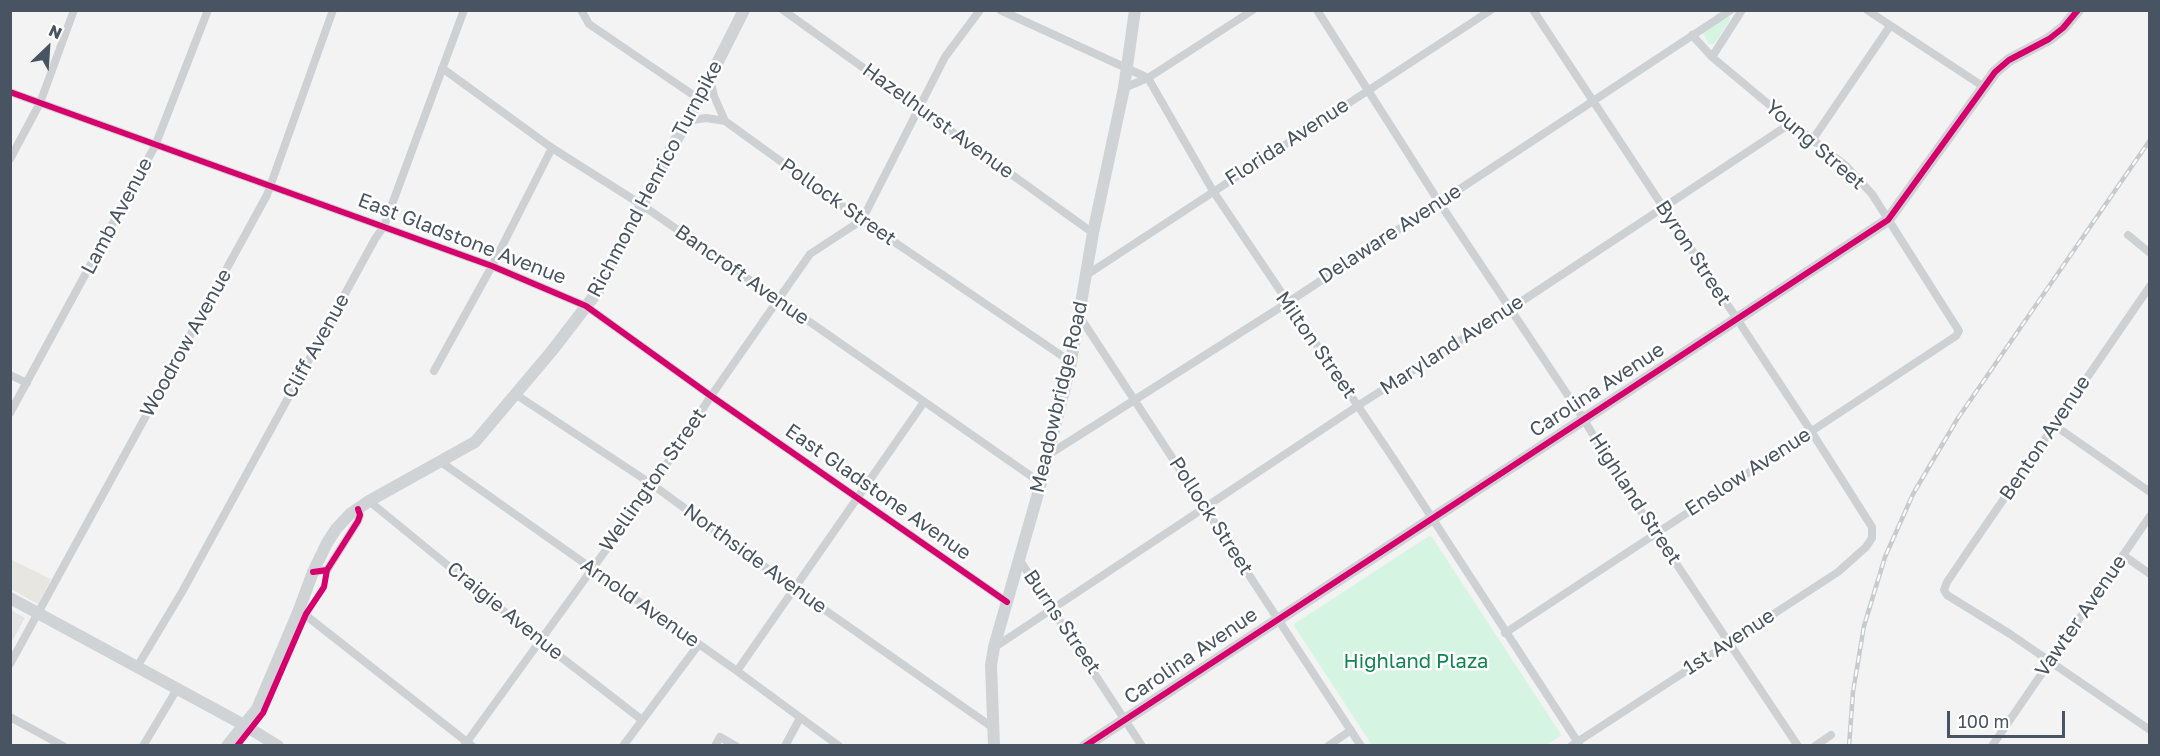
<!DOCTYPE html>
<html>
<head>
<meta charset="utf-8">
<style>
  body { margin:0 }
  #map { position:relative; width:2160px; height:756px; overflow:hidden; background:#f3f3f3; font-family:"Golos Text",sans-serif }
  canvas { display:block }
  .frame { position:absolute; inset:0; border:12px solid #485461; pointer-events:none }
  .north { position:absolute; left:18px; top:18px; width:60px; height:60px; -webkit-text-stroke:4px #fff; paint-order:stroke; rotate:25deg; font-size:16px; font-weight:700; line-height:24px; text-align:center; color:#485461 }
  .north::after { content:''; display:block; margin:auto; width:21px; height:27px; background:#485461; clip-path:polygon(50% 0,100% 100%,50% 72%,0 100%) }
  .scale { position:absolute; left:1947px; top:711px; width:118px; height:27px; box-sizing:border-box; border:3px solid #485461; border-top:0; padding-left:8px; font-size:18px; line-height:21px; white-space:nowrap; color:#485461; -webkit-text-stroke:4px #fff; paint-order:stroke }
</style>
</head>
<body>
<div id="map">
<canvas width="2160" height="756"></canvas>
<div class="frame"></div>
<div class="north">N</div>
<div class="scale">100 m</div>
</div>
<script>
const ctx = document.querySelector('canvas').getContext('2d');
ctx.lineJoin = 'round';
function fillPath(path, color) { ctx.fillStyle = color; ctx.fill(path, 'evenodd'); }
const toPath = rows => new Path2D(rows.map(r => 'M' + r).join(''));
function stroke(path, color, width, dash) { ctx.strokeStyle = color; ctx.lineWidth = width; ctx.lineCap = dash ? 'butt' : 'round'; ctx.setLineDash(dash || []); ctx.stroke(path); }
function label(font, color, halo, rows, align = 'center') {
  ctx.font = font + ' "Golos Text",sans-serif'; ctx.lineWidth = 5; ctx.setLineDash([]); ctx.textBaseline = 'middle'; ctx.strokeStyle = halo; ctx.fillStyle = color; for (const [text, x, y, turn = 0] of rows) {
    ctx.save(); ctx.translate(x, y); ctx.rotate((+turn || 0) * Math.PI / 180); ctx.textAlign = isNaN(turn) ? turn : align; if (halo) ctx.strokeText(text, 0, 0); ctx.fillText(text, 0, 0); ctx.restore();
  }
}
fillPath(toPath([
  [10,559,51,579,38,604,11,589]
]), '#e7e6e1');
fillPath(toPath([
  [11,610,25,618,11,643]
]), '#e4e4e5');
fillPath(toPath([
  [1727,16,1730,17,1730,20,1714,44,1709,44,1703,33],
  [1429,536,1432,537,1560,733,1561,736,1546,745,1372,745,1294,626,1294,624]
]), '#d6f4e2');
stroke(toPath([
  [581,10,589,24,699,99],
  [783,10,1093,233],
  [1000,10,1148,78,1213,191,1395,461,1579,744],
  [1317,10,1439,202,1583,418,1619,478,1798,746],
  [1533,10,1811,431,1872,527,1872,538,1866,547,1838,572,1571,746],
  [1867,10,1984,87],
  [1712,57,1742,10],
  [442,68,552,148,642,205,1041,483],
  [710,79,714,96,725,121,862,220,1071,362],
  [1124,88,1148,78,1253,10],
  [10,92,492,266,586,306,711,396,1007,602],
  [687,124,693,120,706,118,725,121],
  [1813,139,1890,26],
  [10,159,40,103,74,10],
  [2128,235,2150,253],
  [1085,276,1491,10],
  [2150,286,1968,551,1947,582,1944,590,1947,595,2010,634,2150,730],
  [1080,317,1361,746],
  [434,371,492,266,552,148],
  [10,375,27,383],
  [515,394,653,485,795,589,992,727],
  [10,413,155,146,208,10],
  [2054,425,2150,492],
  [1048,455,1284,305,1731,10],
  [441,462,737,671,839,746],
  [369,501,539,640,642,720],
  [2123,555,2150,574],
  [1019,559,1142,746],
  [313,572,327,570,358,521,360,515,358,509],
  [299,610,472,746],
  [1505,633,1956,336,1959,331,1872,194,1846,166,1791,123,1712,57,1692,35],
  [995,647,1362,403,1510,309,1791,123],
  [10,664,267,195,333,10],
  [137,667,182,592,375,239,384,226,464,10],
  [737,671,924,402],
  [10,717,63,746],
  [143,746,177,689],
  [464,746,653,485,711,396,810,254,862,220,945,57,980,10],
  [623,746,699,644],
  [715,746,720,737,736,746],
  [785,746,800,718],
  [1328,746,1351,730],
  [1815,746,1831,735],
  [1992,746,2150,516]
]), '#ced1d4', 8);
stroke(toPath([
  [10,598,244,725,278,746],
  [227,746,257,709,299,610,313,572,327,543,336,529,350,514,369,501,475,442,551,352,598,291,669,153,699,99,744,10],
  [994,746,991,665,994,647,1041,483,1071,362,1093,233,1124,88,1135,10],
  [1085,746,1888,220,1995,72,2009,60,2049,39,2063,28,2078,10]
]), '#cfd3d5', 12);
const rail = toPath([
  [1849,746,1853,692,1864,626,1885,557,1913,494,1958,418,2150,140]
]);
stroke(rail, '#c8cbcd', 4.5);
stroke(rail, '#fff', 2, [7]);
stroke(toPath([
  [10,92,492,266,586,306,711,396,1007,602],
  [313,572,327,570,358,521,360,515,358,509],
  [237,746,263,713,306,614,324,587,327,570],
  [1085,746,1888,220,1995,72,2009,60,2049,39,2063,28,2078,10]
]), '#d6006c', 6);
label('20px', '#485461', '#fff', [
  ["Hazelhurst Avenue",938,121,36],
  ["Florida Avenue",1287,142,-33],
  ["Young Street",1815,145,41],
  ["Richmond Henrico Turnpike",655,179,-62],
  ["Pollock Street",838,202,35],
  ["Lamb Avenue",117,216,-62],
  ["Delaware Avenue",1390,234,-33],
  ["East Gladstone Avenue",462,239,21],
  ["Byron Street",1693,253,57],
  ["Bancroft Avenue",742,275,35],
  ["Woodrow Avenue",186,343,-61],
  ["Milton Street",1316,345,55],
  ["Maryland Avenue",1452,345,-33],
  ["Cliff Avenue",316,346,-61],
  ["Carolina Avenue",1597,390,-33],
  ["Meadowbridge Road",1059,397,-77],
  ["Benton Avenue",2045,438,-56],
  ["Enslow Avenue",1748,472,-33],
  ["Wellington Street",653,480,-55],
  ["East Gladstone Avenue",878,492,35],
  ["Highland Street",1635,499,57],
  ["Pollock Street",1211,516,57],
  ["Northside Avenue",755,559,36],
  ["Arnold Avenue",640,603,35],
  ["Craigie Avenue",505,611,39],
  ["Vawter Avenue",2081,616,-55],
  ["Burns Street",1062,622,56],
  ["1st Avenue",1729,642,-33],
  ["Carolina Avenue",1191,656,-34]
]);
label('20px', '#0f8650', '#fff', [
  ["Highland Plaza",1416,662]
]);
</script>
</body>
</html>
